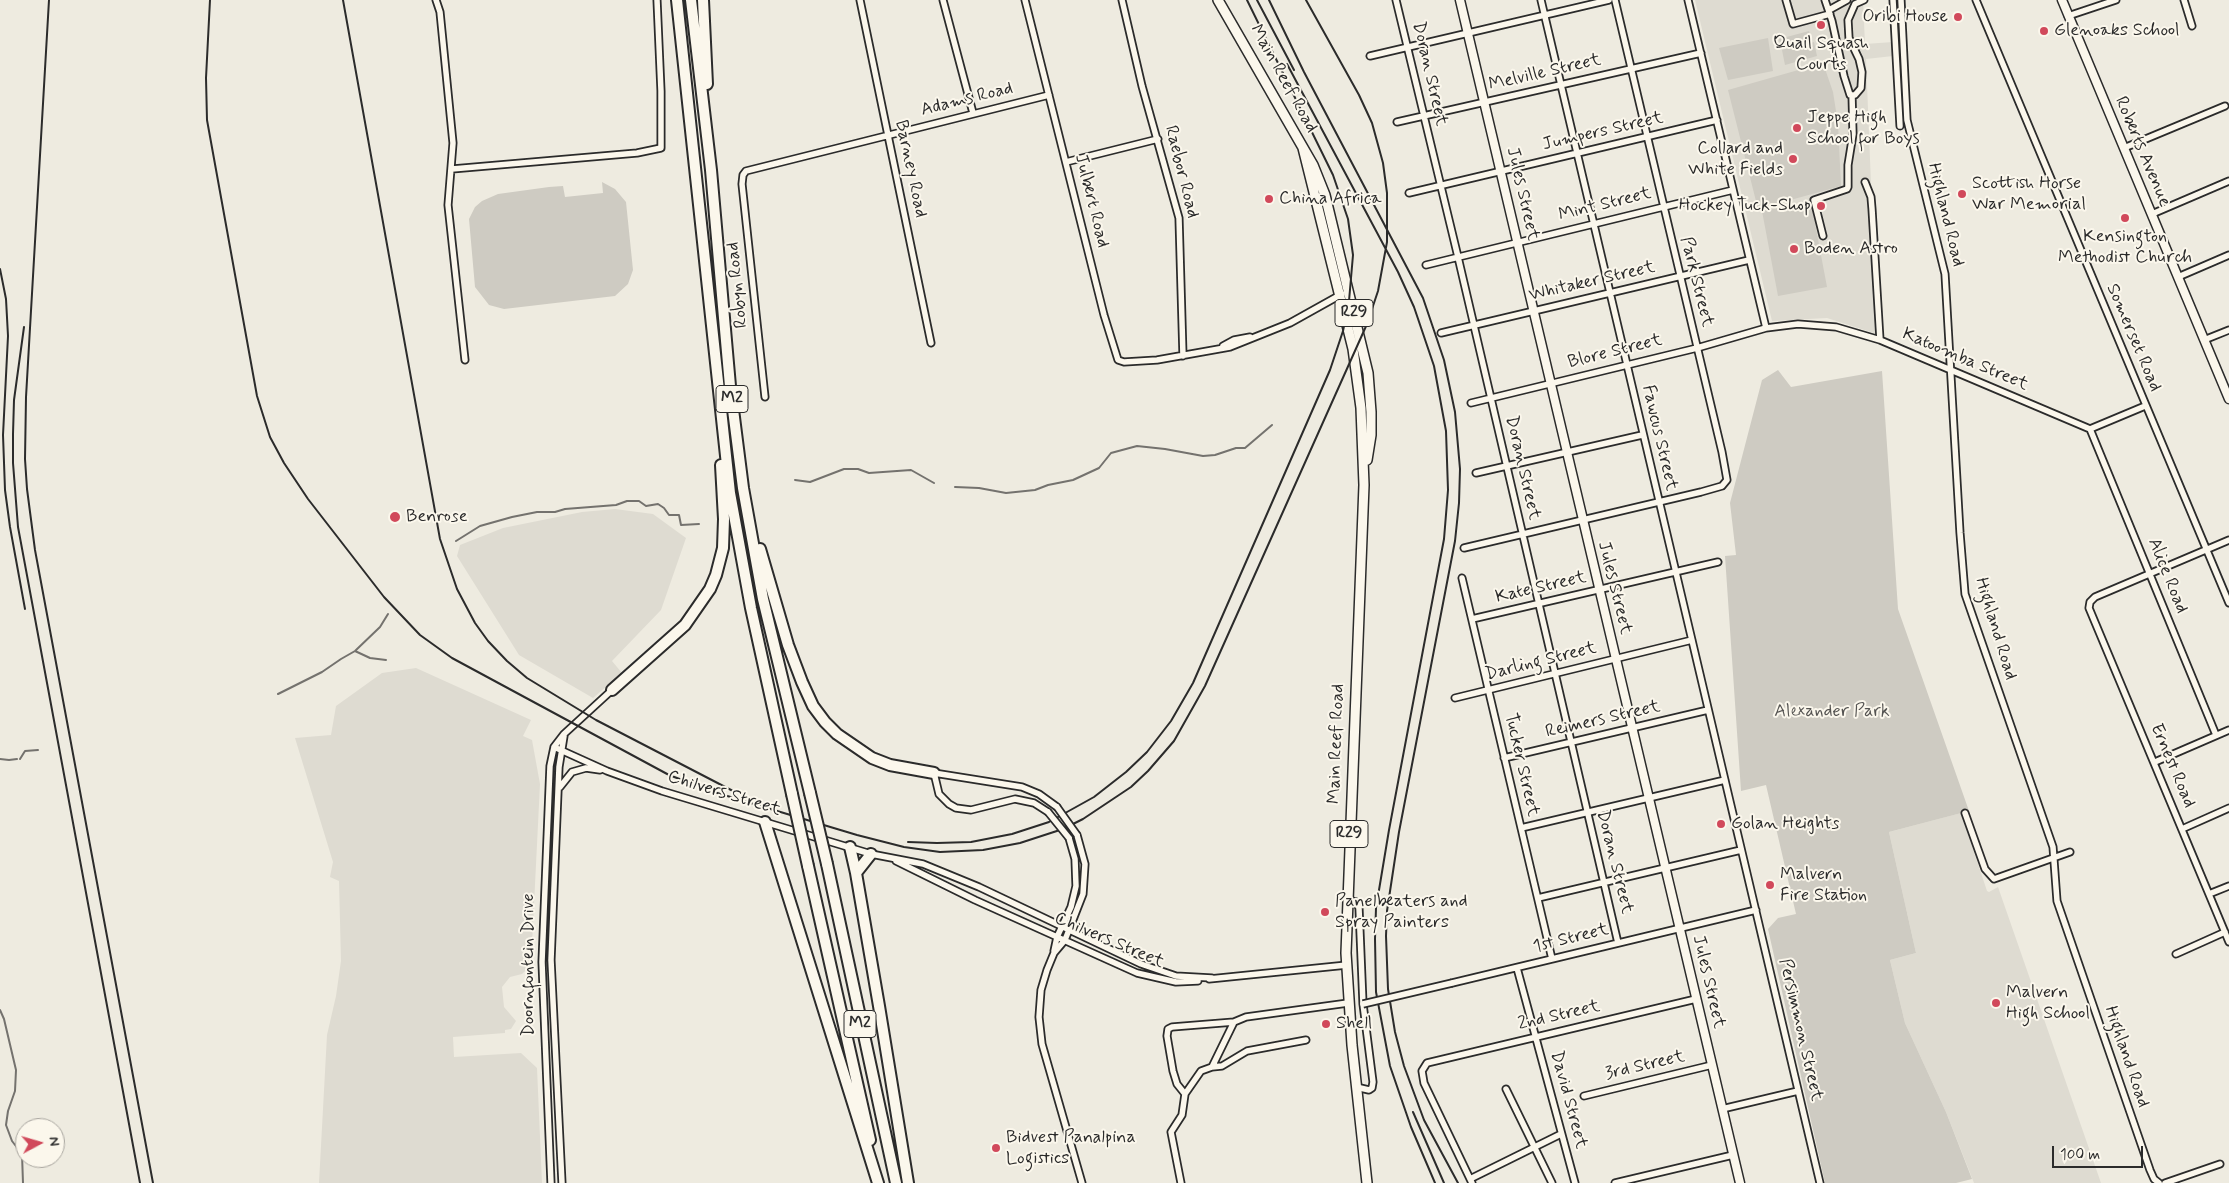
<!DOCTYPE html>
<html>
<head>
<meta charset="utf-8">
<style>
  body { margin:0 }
  #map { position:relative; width:2229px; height:1183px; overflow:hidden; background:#eeebe0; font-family:Mynerve,sans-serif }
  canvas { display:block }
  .north { position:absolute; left:15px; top:1118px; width:50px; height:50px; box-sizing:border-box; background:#fbf7ec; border:1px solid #a8a59f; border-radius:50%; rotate:84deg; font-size:14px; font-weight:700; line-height:20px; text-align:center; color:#2b2b2b }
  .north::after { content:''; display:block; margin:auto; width:18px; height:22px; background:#d1495b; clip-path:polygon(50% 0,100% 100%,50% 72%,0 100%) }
  .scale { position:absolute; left:2052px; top:1146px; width:91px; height:22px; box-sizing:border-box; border:2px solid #2b2b2b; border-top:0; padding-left:6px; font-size:15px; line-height:18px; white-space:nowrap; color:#2b2b2b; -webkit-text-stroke:4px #fbf7ec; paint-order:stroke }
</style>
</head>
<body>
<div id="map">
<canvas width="2229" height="1183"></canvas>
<div class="north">N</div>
<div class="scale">100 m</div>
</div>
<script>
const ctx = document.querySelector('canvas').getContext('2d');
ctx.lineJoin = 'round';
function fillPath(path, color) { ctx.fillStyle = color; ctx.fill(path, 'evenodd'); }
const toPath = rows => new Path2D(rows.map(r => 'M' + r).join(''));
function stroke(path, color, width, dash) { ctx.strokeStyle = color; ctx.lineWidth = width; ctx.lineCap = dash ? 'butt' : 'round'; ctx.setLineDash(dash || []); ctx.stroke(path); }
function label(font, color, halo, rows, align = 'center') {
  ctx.font = font + ' Mynerve,sans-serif'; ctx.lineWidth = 4; ctx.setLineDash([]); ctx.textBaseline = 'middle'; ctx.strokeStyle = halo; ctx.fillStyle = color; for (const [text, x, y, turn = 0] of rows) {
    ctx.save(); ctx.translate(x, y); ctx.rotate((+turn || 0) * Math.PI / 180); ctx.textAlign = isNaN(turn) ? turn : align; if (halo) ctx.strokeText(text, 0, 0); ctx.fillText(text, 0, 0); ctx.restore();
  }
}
fillPath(toPath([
  [1695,0,1863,0,1865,44,1893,42,1893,56,1866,59,1877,334,1827,318,1772,321],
  [615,509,653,514,686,538,661,610,612,661,622,673,593,698,519,655,457,556,460,545,503,528,582,512],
  [416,668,531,720,523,736,532,740,540,784,531,965,522,974,510,977,502,987,504,1007,516,1021,511,1029,505,1030,505,1033,453,1037,454,1057,521,1053,537,1068,542,1183,319,1183,327,1035,336,996,341,961,339,881,330,877,333,862,295,738,331,735,336,706,382,673],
  [1961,813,1987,891,1989,892,1998,887,2101,1183,1974,1183,1946,1112,1905,1023,1890,960,1916,953,1889,832]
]), '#dedbd1');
fillPath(toPath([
  [1809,31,1811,41,1781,49,1779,39],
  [1768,38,1773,71,1728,80,1719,48],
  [1814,42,1817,56,1785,65,1782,50],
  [1823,63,1833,92,1838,124,1841,186,1758,209,1728,90],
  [602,182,615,189,626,202,633,270,628,284,615,296,504,309,489,305,475,287,469,219,475,207,482,201,498,194,549,187,563,186,565,197,603,193],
  [1811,202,1827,287,1778,296,1762,211],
  [1778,370,1791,387,1882,371,1898,609,1969,811,1889,832,1916,953,1890,960,1905,1023,1946,1112,1972,1179,1956,1183,1825,1183,1768,929,1778,918,1796,914,1766,785,1741,791,1725,556,1736,555,1730,503,1762,380]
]), '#cecbc2');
stroke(toPath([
  [795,480,810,482,844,469,858,469,869,473,911,470,934,483],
  [955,487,979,488,1006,493,1035,490,1048,485,1073,480,1099,468,1111,453,1137,446,1165,449,1203,456,1215,455,1236,448,1245,448,1272,425],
  [456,541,480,526,512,517,537,512,555,512,565,509,616,505,627,501,639,501,646,506,658,504,664,508,669,515,679,515,681,525,699,524],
  [355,651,370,658,386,660],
  [278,694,322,672,341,659,355,651,380,627,388,614],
  [0,759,9,760,17,759],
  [20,759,25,751,38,750],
  [0,1010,4,1019,16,1070,15,1091,8,1111,6,1125,12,1141,22,1154,23,1183]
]), '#74726e', 2);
const street = toPath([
  [436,0,440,12,453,143,448,205,465,360],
  [860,0,931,343],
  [943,0,973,113],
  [1025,0,1104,315,1118,360,1124,362,1157,360,1230,347,1290,323,1342,294],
  [1122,0,1142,86,1179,218,1183,356],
  [1396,0,1458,257,1618,943],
  [1541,0,1820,1183],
  [1688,0,1766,328],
  [1786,0,1793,24,1830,14],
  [1825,0,1832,21,1844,76,1850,95,1855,95,1861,88,1862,72,1859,59,1849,38,1848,20,1855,4,1864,0],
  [1893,0,1900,126],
  [1901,0,1907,120,1945,274,1960,533,1965,594,2053,847,2057,901,2150,1170,2154,1179,2159,1183],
  [1976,0,2229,603],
  [2184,0,2192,26],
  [1829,10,1847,0],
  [2068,16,2116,0],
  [1370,56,1609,0],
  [1397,122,1701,53],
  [2124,148,2225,106],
  [1066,162,1158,139],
  [452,169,637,153,661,148,661,91,657,0],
  [1865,182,1871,197,1872,209,1880,340],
  [1409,193,1717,120],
  [2152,214,2229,181],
  [1823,236,1814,200,1847,189,1848,187,1848,165,1853,134,1852,95],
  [1426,265,1733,190],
  [2178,277,2229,255],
  [1441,333,1749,260],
  [2204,340,2229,330],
  [1223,346,1234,340,1250,337],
  [765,397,742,184,743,175,746,171,1049,95],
  [1471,403,1697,348,1766,328,1798,324,1836,327,1880,340,2090,429,2145,406],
  [2090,429,2216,735],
  [1476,473,1642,435],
  [2229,540,2095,597,2090,602,2089,608,2229,942],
  [1464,548,1701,492,1722,486,1727,480,1722,452,1615,0],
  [1462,578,1552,959],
  [1472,619,1718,562],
  [1455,698,1692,640],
  [554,747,607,771,662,791,871,854,923,864,979,887,1141,964,1176,976,1212,978],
  [1504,758,1708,710],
  [2155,762,2229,730],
  [560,787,572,772,586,768,600,770],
  [1048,812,1034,803,1015,799,971,810,956,808,949,804,939,794,934,773,1022,787,1039,794,1057,807],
  [1965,813,1985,869,1994,879,2070,852],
  [1521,828,1725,780],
  [2182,829,2229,808],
  [1077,835,1085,864,1083,894,1065,940,1054,953,1047,970,1041,990,1039,1017,1042,1044,1082,1183],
  [896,861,975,900,1137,973,1176,982,1198,981],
  [2209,894,2229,886],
  [1538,898,1741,850],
  [1347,900,1356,902,1359,908,1363,1004,1373,1082,1372,1088,1369,1090,1356,1087],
  [1054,951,1057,937,1071,907,1076,886,1075,859,1069,838],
  [2176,954,2225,932],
  [1517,968,1575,1183],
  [1209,979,1347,965],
  [1452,983,1756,910],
  [1212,1067,1222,1066,1247,1051,1306,1040],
  [1506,1089,1552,1183],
  [1185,1094,1177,1084,1173,1071,1167,1036,1168,1029,1172,1027,1234,1022],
  [1584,1096,1712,1065],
  [1722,1109,1798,1091],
  [1470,1179,1561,1134],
  [551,1183,542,962,550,766,554,747,564,734,612,690],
  [562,1183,551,960,559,767,564,736],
  [1181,1183,1171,1132,1182,1115,1185,1094,1201,1071,1212,1067,1234,1022,1246,1017,1348,1003],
  [1472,1183,1424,1083,1422,1071,1427,1063,1696,999],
  [1615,1183,1733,1155],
  [2165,1183,2220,1164]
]);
const secondary = toPath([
  [1460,0,1740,1183],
  [2062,0,2229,399]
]);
const primary = toPath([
  [1218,0,1313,165,1325,195,1368,373,1371,412,1371,435,1367,460],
  [1303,148,1353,349,1361,408,1364,485,1346,953,1352,1045,1367,1183]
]);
const highway = toPath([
  [677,0,730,493,751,608,792,794],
  [691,0,711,170,730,386,743,488,763,599,810,793],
  [703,0,707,84],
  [760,549,788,645,802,682,813,706,825,722,837,734,872,758,890,765,934,773],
  [612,690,685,625,710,589,716,575,723,548,724,519,721,465],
  [765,822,878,1183],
  [850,847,856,873,879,1006,908,1183],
  [827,864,896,1183],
  [808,866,870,1140],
  [856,873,871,854]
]);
stroke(street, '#2b2b2b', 9);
stroke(secondary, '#2b2b2b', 11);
stroke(primary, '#2b2b2b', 12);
stroke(highway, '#2b2b2b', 14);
stroke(street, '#fbf7ec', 5.5);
stroke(secondary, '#fbf7ec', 8);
stroke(primary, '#fbf7ec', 9);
stroke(highway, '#fbf7ec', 10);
stroke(toPath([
  [49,0,26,397,25,459,27,489,35,550,153,1183],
  [210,0,206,78,207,120,257,396,270,437,284,463,308,499,384,597,420,635,452,658,669,775,714,792,857,835,904,847,940,852,983,850,1020,843,1063,829,1083,819,1131,787,1148,771,1174,741,1205,686,1367,324,1378,291,1387,242,1387,193,1383,163,1372,123,1359,95,1306,0],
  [343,0,440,539,457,589,475,623,488,641,507,661,527,678,596,720,733,791],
  [1257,0,1294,70],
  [1269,0,1304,72,1423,298,1444,360,1455,412,1460,469,1459,503,1455,541,1399,832,1387,911,1386,936,1388,989,1395,1032,1404,1066,1424,1120,1458,1183],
  [1287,64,1398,272,1414,307,1434,366,1446,431,1448,490,1444,539,1389,830,1376,908,1375,939,1376,992,1390,1066,1411,1127,1435,1183],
  [0,269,6,299,8,336,3,435,5,490,10,527,25,609],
  [24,327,14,400,13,434,13,463,18,527,140,1183],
  [908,842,937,843,971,842,1012,834,1049,822,1094,797,1126,772,1147,752,1171,721,1193,683,1330,370,1343,331,1349,301,1353,255,1348,219,1333,175,1247,0],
  [1413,1112,1444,1183]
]), '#2b2b2b', 2);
const streetBridge = toPath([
  [1057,807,1077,835],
  [1048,812,1069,838],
  [1363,1004,1452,983]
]);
const highwayBridge = toPath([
  [810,793,827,864],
  [792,794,808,866]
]);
stroke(streetBridge, '#2b2b2b', 9, []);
stroke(highwayBridge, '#2b2b2b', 14, []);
stroke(streetBridge, '#fbf7ec', 5.5);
stroke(highwayBridge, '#fbf7ec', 10);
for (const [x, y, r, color] of [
  [1958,17,5,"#d1495b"],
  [1821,25,5,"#d1495b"],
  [2044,31,5,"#d1495b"],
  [1797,128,5,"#d1495b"],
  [1793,159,5,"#d1495b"],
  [1962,194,5,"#d1495b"],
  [1269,199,5,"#d1495b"],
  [1821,206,5,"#d1495b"],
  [2125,218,5,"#d1495b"],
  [1794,249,5,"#d1495b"],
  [395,517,6,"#d1495b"],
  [1721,824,5,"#d1495b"],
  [1770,885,5,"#d1495b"],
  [1325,912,5,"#d1495b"],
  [1996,1003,5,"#d1495b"],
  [1326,1024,5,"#d1495b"],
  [996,1148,5,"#d1495b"]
]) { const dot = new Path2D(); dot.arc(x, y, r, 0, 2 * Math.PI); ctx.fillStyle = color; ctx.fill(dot); stroke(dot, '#fbf7ec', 2); }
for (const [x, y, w] of [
  [1354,313,38],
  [732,399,32],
  [1349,834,38],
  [860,1024,32]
]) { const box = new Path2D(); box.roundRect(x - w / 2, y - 13.5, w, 27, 4); ctx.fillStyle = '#fbf7ec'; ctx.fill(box); stroke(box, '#2b2b2b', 1); }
label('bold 16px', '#2b2b2b', null, [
  ["R29",1354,313],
  ["M2",732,399],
  ["R29",1349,834],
  ["M2",860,1024]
]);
label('18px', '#2b2b2b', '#fbf7ec', [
  ["Oribi House",1948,17,"right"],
  ["Glenoaks School",2054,31],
  ["Quail Squash",1821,44,"center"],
  ["Courts",1821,65,"center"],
  ["Jeppe High",1807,118],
  ["School for Boys",1807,139],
  ["Collard and",1783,149,"right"],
  ["White Fields",1783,170,"right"],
  ["Scottish Horse",1972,184],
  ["War Memorial",1972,205],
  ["China Africa",1279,199],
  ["Hockey Tuck-Shop",1811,206,"right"],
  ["Kensington",2125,237,"center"],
  ["Methodist Church",2125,258,"center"],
  ["Boden Astro",1804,249],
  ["Benrose",406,517],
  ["Golan Heights",1731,824],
  ["Malvern",1780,875],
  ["Fire Station",1780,896],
  ["Panelbeaters and",1335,902],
  ["Spray Painters",1335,923],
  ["Malvern",2006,993],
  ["High School",2006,1014],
  ["Shell",1336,1024],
  ["Bidvest Panalpina",1006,1138],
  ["Logistics",1006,1159]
], 'left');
label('18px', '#2b2b2b', '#fbf7ec', [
  ["Melville Street",1545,73,-13],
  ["Doran Street",1429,74,77],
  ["Main Reef Road",1283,79,61],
  ["Adams Road",967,100,-14],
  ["Jumpers Street",1603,132,-13],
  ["Roberts Avenue",2142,152,67],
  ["Barney Road",910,169,78],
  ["Raebor Road",1181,172,76],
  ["Jules Street",1522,194,77],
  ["Julbert Road",1091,201,76],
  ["Mint Street",1605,205,-14],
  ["Highland Road",1945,215,76],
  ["Whitaker Street",1592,282,-13],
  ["Park Street",1696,282,76],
  ["Robyn Road",738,285,-96],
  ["Somerset Road",2133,338,67],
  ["Blore Street",1615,352,-14],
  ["Katoomba Street",1965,360,23],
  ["Fawcus Street",1659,438,77],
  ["Doran Street",1522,468,77],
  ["Alice Road",2167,576,68],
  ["Kate Street",1541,588,-13],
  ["Jules Street",1614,588,76],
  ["Highland Road",1995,629,73],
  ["Darling Street",1541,662,-14],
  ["Reimers Street",1603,720,-13],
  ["Main Reef Road",1337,744,-88],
  ["Tucker Street",1521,765,77],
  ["Ernest Road",2172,766,67],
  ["Chilvers Street",724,794,17],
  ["Doran Street",1614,862,76],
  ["1st Street",1571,939,-14],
  ["Chilvers Street",1109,941,23],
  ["Doornfontein Drive",529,965,-90],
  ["Jules Street",1708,982,77],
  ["2nd Street",1559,1016,-13],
  ["Persimmon Street",1800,1030,77],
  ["Highland Road",2126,1057,71],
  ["3rd Street",1645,1066,-13],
  ["David Street",1568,1100,75]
]);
label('18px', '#545351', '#fbf7ec', [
  ["Alexander Park",1832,712]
]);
</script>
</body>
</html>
